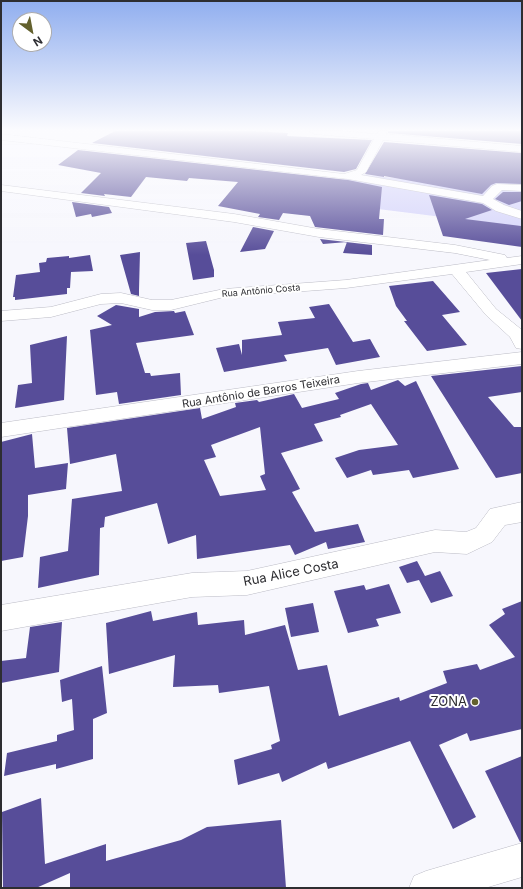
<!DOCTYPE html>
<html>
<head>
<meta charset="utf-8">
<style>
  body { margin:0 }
  #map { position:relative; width:523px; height:889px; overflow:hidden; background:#f7f7fd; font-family:Inter,sans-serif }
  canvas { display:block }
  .frame { position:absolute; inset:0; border:2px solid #2d2d31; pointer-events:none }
  .north { position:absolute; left:12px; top:12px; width:40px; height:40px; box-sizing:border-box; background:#fff; border:1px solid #ababad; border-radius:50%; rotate:148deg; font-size:11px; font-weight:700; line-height:16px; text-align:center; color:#2d2d31 }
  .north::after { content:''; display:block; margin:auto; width:14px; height:18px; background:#63612e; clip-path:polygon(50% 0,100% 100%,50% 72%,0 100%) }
</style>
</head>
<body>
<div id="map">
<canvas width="523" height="889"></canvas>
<div class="frame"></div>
<div class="north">N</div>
</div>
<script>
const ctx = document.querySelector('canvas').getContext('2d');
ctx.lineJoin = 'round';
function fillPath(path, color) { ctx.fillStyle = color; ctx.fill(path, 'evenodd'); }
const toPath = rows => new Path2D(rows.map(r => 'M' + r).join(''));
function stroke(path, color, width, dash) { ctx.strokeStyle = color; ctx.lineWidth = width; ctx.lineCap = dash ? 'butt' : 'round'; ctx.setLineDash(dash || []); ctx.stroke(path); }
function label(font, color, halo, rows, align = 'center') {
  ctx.font = font + ' Inter,sans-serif'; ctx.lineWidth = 4; ctx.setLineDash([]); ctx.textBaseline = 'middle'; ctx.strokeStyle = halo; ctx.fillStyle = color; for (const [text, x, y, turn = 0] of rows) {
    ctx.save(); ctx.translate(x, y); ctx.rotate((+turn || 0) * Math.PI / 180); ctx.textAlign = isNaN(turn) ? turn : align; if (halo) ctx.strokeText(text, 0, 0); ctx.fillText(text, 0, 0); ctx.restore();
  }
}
fillPath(toPath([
  [418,161,522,173,522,227,330,203,333,182,346,179,358,174,413,180]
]), '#d3d2fa');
fillPath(toPath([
  [115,131,253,131,288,133,287,136,372,140,356,169,344,172,92,143],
  [388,131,522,131,522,144,388,133],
  [384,142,521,153,522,184,496,183,491,185,482,194,384,176,384,177,365,174],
  [78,150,348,180,382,187,379,219,384,219,383,235,315,227,310,216,283,213,279,220,258,217,260,214,218,206,238,182,189,178,187,181,146,177,131,197,104,194,105,196,81,193,101,173,58,165],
  [503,192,522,192,522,201,509,205,495,199],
  [429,195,482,204,492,210,465,219,521,226,522,247,443,236],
  [72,202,109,207,112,213,92,217,91,214,76,217],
  [253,227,274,231,265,249,240,252],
  [320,239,372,245,372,255,343,253,347,242,323,244],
  [206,241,214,270,214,277,193,280,186,243],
  [140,252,139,290,139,296,131,294,120,255],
  [90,255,93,271,71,272,70,288,67,288,67,294,15,300,15,297,13,297,16,275,40,272,39,263,46,262,47,258,69,256,69,258],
  [522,269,522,321,486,273],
  [433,281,460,312,442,315,467,345,427,351,404,321,407,321,396,306,389,286],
  [329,304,353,342,370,339,380,357,336,365,328,348,284,355,287,361,224,372,216,348,239,344,242,355,242,340,282,335,278,322,315,318,309,307],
  [116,305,139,309,139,317,155,312,174,311,175,313,185,311,194,335,136,343,145,373,150,373,151,376,180,373,181,395,119,404,117,392,96,395,90,330,112,325,97,316],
  [67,336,64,400,15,408,18,385,32,383,30,345],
  [522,366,522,392,488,397,514,427,522,427,522,473,496,478,431,376],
  [398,380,405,386,416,381,459,469,413,478,409,470,373,475,371,470,347,478,335,458,359,450,398,445,371,404,340,415,341,417,314,424,323,441,281,453,300,489,292,492,315,532,358,524,365,542,328,549,326,542,295,555,290,545,197,559,196,535,168,544,157,503,105,517,104,527,100,528,99,575,38,588,40,557,68,551,72,499,122,491,116,454,70,464,67,428,200,408,202,419,236,407,235,403,257,400,259,402,294,394,302,408,339,399,335,393,361,384,368,383,371,390],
  [260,427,265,474,260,476,266,490,220,496,204,460,216,457,211,445],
  [32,434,35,468,68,463,66,489,28,495,28,516,23,557,1,561,1,442],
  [417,561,425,576,440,571,453,596,431,603,419,580,407,583,399,567],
  [389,584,401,613,376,619,379,626,348,633,334,591,364,585,366,590],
  [522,601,522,729,470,741,467,733,439,745,476,817,453,829,410,741,328,769,326,762,282,782,279,773,238,785,234,760,272,749,271,745,280,741,269,686,219,693,218,685,173,687,175,655,109,674,106,623,151,611,153,621,197,612,198,625,244,620,245,635,285,625,298,670,327,665,339,716,399,697,400,701,447,683,443,671,477,664,480,670,515,657,489,625,505,614,502,609],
  [313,603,319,632,291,637,285,608],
  [62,622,59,672,1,683,1,661,26,658,30,627],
  [102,666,107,713,93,719,93,759,56,769,56,764,4,776,7,753,57,741,57,735,74,730,72,699,62,702,60,680],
  [522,756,522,842,520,842,485,771],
  [41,798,45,864,106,844,106,861,181,840,207,827,281,820,286,888,70,888,70,873,36,888,3,888,2,812]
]), '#574d99');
const minor = toPath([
  [309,131,343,131,377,134,379,131,387,131,386,134,522,146,522,152,383,140,366,172,361,175,483,196,492,186,497,184,522,185,522,191,502,190,493,199,504,205,522,211,522,219,496,211,483,203,348,179,1,140,1,134,344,174,357,170,374,139,314,134,309,131],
  [1,185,234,214,319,229,455,245,505,255,507,258,522,256,522,264,466,272,496,309,522,330,522,349,516,348,510,337,486,315,452,274,346,288,224,297,171,310,152,310,121,303,101,304,51,317,1,321,1,311,51,307,101,294,121,293,152,300,171,300,224,289,346,280,490,260,455,253,319,237,234,222,1,191,1,185],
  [522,352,522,364,358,383,1,437,1,423,358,371,522,352],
  [522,502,522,522,505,525,492,542,467,554,435,552,247,595,192,597,1,631,1,605,192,573,247,571,435,530,466,532,476,528,490,509,522,502],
  [522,843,522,877,485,888,409,888,414,876,426,871,522,843]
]);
stroke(minor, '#bbbbc5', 1);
fillPath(minor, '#fff');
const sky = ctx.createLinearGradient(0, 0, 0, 255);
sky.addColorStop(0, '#90aeef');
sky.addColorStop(0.51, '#fbfbfe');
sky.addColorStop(1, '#fbfbfe00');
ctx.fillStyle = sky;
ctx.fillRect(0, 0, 523, 255);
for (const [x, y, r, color] of [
  [475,702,4,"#63612e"]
]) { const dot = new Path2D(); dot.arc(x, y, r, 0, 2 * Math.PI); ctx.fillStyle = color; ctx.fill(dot); stroke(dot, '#fff', 1.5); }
label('9px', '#2d2d31', '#fff', [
  ["Rua Antônio Costa",261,291,-5]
]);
label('11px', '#2d2d31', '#fff', [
  ["Rua Antônio de Barros Teixeira",261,392,-9]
]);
label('13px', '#2d2d31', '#fff', [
  ["Rua Alice Costa",291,573,-11]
]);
label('13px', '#2d2d31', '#fff', [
  ["ZONA",467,702]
], 'right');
</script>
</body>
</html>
